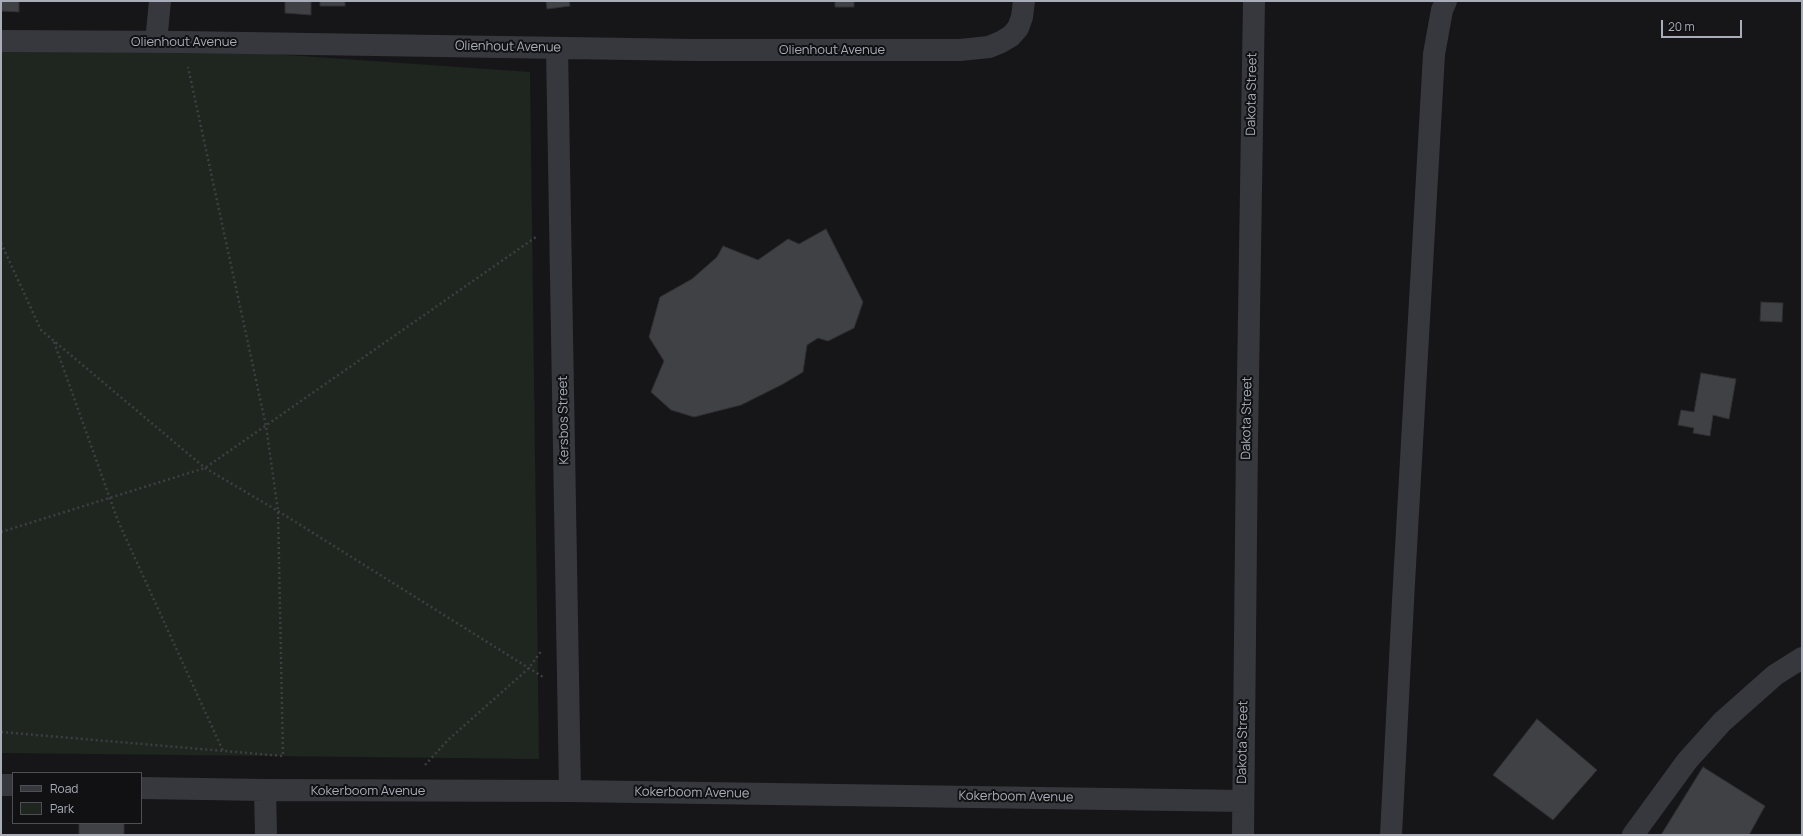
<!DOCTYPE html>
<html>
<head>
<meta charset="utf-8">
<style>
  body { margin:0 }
  #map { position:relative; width:1803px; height:836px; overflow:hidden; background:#161618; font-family:Manrope,sans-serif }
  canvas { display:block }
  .frame { position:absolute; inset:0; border:2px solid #a8adb8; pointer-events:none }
  .legend { position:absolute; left:12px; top:772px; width:130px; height:52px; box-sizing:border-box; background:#111113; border:1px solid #4d4f55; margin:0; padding:5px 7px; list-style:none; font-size:12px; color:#a8adb8 }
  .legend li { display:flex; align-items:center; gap:8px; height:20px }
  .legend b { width:20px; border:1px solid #4d4f55 }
  .scale { position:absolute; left:1661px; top:20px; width:81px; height:18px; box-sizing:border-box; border:2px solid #a8adb8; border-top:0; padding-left:5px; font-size:12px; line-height:14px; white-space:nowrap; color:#a8adb8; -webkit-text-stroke:3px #111113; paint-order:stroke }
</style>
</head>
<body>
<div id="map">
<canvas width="1803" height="836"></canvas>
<div class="frame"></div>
<ul class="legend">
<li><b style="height:5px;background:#37383d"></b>Road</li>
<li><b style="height:11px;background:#1e261f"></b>Park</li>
</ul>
<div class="scale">20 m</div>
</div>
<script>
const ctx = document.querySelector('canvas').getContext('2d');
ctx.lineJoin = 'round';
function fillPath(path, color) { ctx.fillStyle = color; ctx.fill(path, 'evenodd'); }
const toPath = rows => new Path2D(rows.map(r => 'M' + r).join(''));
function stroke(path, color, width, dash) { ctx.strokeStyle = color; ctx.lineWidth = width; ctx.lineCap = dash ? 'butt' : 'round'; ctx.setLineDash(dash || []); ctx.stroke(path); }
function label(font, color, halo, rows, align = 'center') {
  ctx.font = font + ' Manrope,sans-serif'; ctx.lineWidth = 4; ctx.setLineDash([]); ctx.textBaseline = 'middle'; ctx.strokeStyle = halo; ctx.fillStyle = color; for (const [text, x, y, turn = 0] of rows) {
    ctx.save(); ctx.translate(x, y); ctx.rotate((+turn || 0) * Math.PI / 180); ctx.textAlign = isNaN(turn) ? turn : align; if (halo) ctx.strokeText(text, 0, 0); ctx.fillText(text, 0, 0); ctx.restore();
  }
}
fillPath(toPath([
  [1,35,530,72,539,759,1,753]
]), '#1e261f');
const building = toPath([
  [1,1,19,1,19,12,1,11,1,1],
  [285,1,311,1,311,15,285,13,285,1],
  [320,1,345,1,345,6,320,6,320,1],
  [546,1,569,1,570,6,547,9,546,1],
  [835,1,854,1,854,7,835,7,835,1],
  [826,229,863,302,854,328,828,341,818,338,807,345,803,372,783,384,741,405,694,417,671,410,651,392,664,361,649,337,660,297,692,279,717,257,723,246,758,260,788,239,799,244,826,229],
  [1761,302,1783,303,1782,322,1760,321,1761,302],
  [1701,373,1736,379,1729,419,1713,415,1710,436,1693,433,1694,428,1678,425,1681,410,1694,412,1701,373],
  [1537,719,1597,770,1553,820,1493,775,1537,719],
  [1703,767,1765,806,1749,835,1661,835,1703,767],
  [79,823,124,823,124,835,79,835,79,823]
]);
fillPath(building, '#404145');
stroke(building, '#303034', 1);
stroke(toPath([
  [1,243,41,330,205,468,278,511,543,677],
  [54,342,118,521,223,751],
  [1,532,205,468,536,237],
  [1,732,283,756,278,511,266,426,188,67],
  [425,765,448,740,529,668,542,650]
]), '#3d3f44', 2.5, [2, 3]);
stroke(toPath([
  [1,41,182,42,695,50,960,50,989,47,1001,42,1011,36,1018,28,1022,17,1024,1],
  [156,42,160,1],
  [557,48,570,791],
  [1,785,13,785],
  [141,788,265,790,570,791,1243,801],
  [265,790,266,835],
  [1243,835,1247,441,1254,1],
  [1391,835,1403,601,1434,54,1442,10,1446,1],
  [1633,835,1687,761,1722,722,1775,675,1802,658]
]), '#37383d', 22);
label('13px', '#a8adb8', '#111113', [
  ["Olienhout Avenue",184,42],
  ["Olienhout Avenue",508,47,1],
  ["Olienhout Avenue",832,50],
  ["Dakota Street",1252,94,-89],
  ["Dakota Street",1247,418,-89],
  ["Kersbos Street",564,420,-91],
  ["Dakota Street",1243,742,-89],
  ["Kokerboom Avenue",368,791],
  ["Kokerboom Avenue",692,793,1],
  ["Kokerboom Avenue",1016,797,1]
]);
</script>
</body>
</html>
